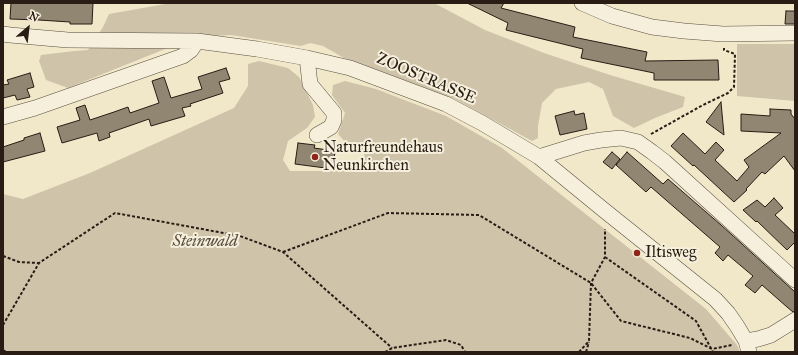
<!DOCTYPE html>
<html>
<head>
<meta charset="utf-8">
<style>
  body { margin:0 }
  #map { position:relative; width:798px; height:355px; overflow:hidden; background:#f1e7c9; font-family:"IM FELL Great Primer",serif }
  canvas { display:block }
  .frame { position:absolute; inset:0; border:4px solid #281c14; pointer-events:none }
  .north { position:absolute; left:8px; top:8px; width:40px; height:40px; -webkit-text-stroke:3px #f6efdc; paint-order:stroke; rotate:28deg; font-size:11px; font-weight:700; line-height:16px; text-align:center; color:#281c14 }
  .north::after { content:''; display:block; margin:auto; width:14px; height:18px; background:#281c14; clip-path:polygon(50% 0,100% 100%,50% 72%,0 100%) }
</style>
</head>
<body>
<div id="map">
<canvas width="798" height="355"></canvas>
<div class="frame"></div>
<div class="north">N</div>
</div>
<script>
const ctx = document.querySelector('canvas').getContext('2d');
ctx.lineJoin = 'round';
function fillPath(path, color) { ctx.fillStyle = color; ctx.fill(path, 'evenodd'); }
const toPath = rows => new Path2D(rows.map(r => 'M' + r).join(''));
function stroke(path, color, width, dash) { ctx.strokeStyle = color; ctx.lineWidth = width; ctx.lineCap = dash ? 'butt' : 'round'; ctx.setLineDash(dash || []); ctx.stroke(path); }
function label(font, color, halo, rows, align = 'center') {
  ctx.font = font + ' "IM FELL Great Primer",serif'; ctx.lineWidth = 4; ctx.setLineDash([]); ctx.textBaseline = 'middle'; ctx.strokeStyle = halo; ctx.fillStyle = color; for (const [text, x, y, turn = 0] of rows) {
    ctx.save(); ctx.translate(x, y); ctx.rotate((+turn || 0) * Math.PI / 180); ctx.textAlign = isNaN(turn) ? turn : align; if (halo) ctx.strokeText(text, 0, 0); ctx.fillText(text, 0, 0); ctx.restore();
  }
}
fillPath(toPath([
  [171,3,434,3,485,30,544,53,610,75,685,97,683,107,655,118,634,128,613,116,603,89,589,82,556,89,542,103,538,126,538,138,532,141,455,99,344,58,323,46,310,43,301,46,231,35,195,37,68,88,46,80,39,61,41,55,74,51,88,50,103,27,109,14],
  [737,44,795,44,795,101,737,96],
  [259,61,288,68,299,77,313,105,315,117,307,128,288,141,283,160,290,171,360,171,365,164,364,152,347,144,338,134,345,113,332,95,333,85,345,81,376,89,446,116,502,148,706,309,737,345,740,352,3,352,3,194,23,199,90,173,234,108,248,86,248,64]
]), '#cfc4aa');
const building = toPath([
  [11,3,93,3,92,24,70,24,70,22,39,20,10,19,11,3],
  [467,3,504,3,501,8,575,27,573,37,647,52,645,61,718,60,719,80,654,80,654,73,581,58,583,49,506,30,508,23,467,3],
  [786,11,795,11,795,24,785,24,786,11],
  [226,68,230,79,219,82,223,93,190,104,191,106,182,108,185,116,151,126,149,119,109,133,110,137,99,141,97,133,62,143,57,127,80,120,76,108,85,105,90,120,114,112,128,107,130,113,159,103,152,81,164,77,171,98,202,89,198,77,226,68],
  [30,73,34,87,27,89,30,97,17,100,15,95,3,98,3,85,9,84,7,80,30,73],
  [721,102,724,135,706,122,721,102],
  [770,109,791,110,791,114,795,119,795,171,784,156,765,174,762,172,746,189,747,190,734,202,694,165,693,166,671,146,683,133,705,154,716,142,724,150,715,160,737,181,749,167,744,160,781,133,741,131,741,114,770,116,770,109],
  [574,111,575,115,584,113,587,129,560,135,555,116,574,111],
  [40,133,45,151,3,162,3,147,24,140,24,138,40,133],
  [298,143,315,145,314,148,335,151,333,169,295,164,298,143],
  [612,152,620,159,612,169,603,162,612,152],
  [627,152,663,184,668,179,721,225,795,292,795,311,793,312,787,307,762,285,755,293,745,285,753,276,728,255,723,261,715,253,720,247,651,187,646,192,616,165,627,152],
  [774,198,783,208,775,215,795,234,795,242,787,250,757,221,756,222,743,210,757,200,765,207,774,198]
]);
fillPath(building, '#918672');
stroke(building, '#281c14', 1);
const minor = toPath([
  [582,3,612,16,652,27,684,31,723,34,795,33],
  [3,34,10,35,68,40,197,41,257,49,307,58,350,68,446,104,482,123,539,157,605,211,715,299,728,313,737,326,746,341,749,352],
  [307,58,310,84,334,113,334,120,331,127,317,135],
  [3,117,35,108,183,56,191,50,197,41],
  [539,157,555,152,584,143,601,140,621,138,638,142,652,152,665,162,795,280],
  [746,341,758,339,771,335,795,320]
]);
stroke(minor, '#5a4f41', 16);
stroke(toPath([
  [651,134,703,105,728,93,734,87,735,54,724,50,724,48],
  [283,252,388,213,479,215,591,283,621,321,690,338,712,349,732,345],
  [3,256,19,262,39,263],
  [605,257,696,321,713,352],
  [3,325,39,263,115,213,240,236,283,252,392,348],
  [3,350,6,352],
  [385,352,392,348,446,340,461,345,465,352],
  [579,352,589,341,591,283,605,257,605,229],
  [586,352,589,342]
]), '#281c14', 2, [3, 2]);
stroke(minor, '#f6efdc', 15);
for (const [x, y, r, color] of [
  [315,157,4,"#8f2418"],
  [637,253,4,"#8f2418"]
]) { const dot = new Path2D(); dot.arc(x, y, r, 0, 2 * Math.PI); ctx.fillStyle = color; ctx.fill(dot); stroke(dot, '#f6efdc', 1.5); }
label('16px', '#281c14', '#f6efdc', [
  ["ZOOSTRASSE",426,79,23]
]);
label('16px', '#281c14', '#f6efdc', [
  ["Naturfreundehaus",323,148],
  ["Neunkirchen",323,166],
  ["Iltisweg",645,253]
], 'left');
label('italic 16px', '#5a4e41', '#f6efdc', [
  ["Steinwald",205,242]
]);
</script>
</body>
</html>
